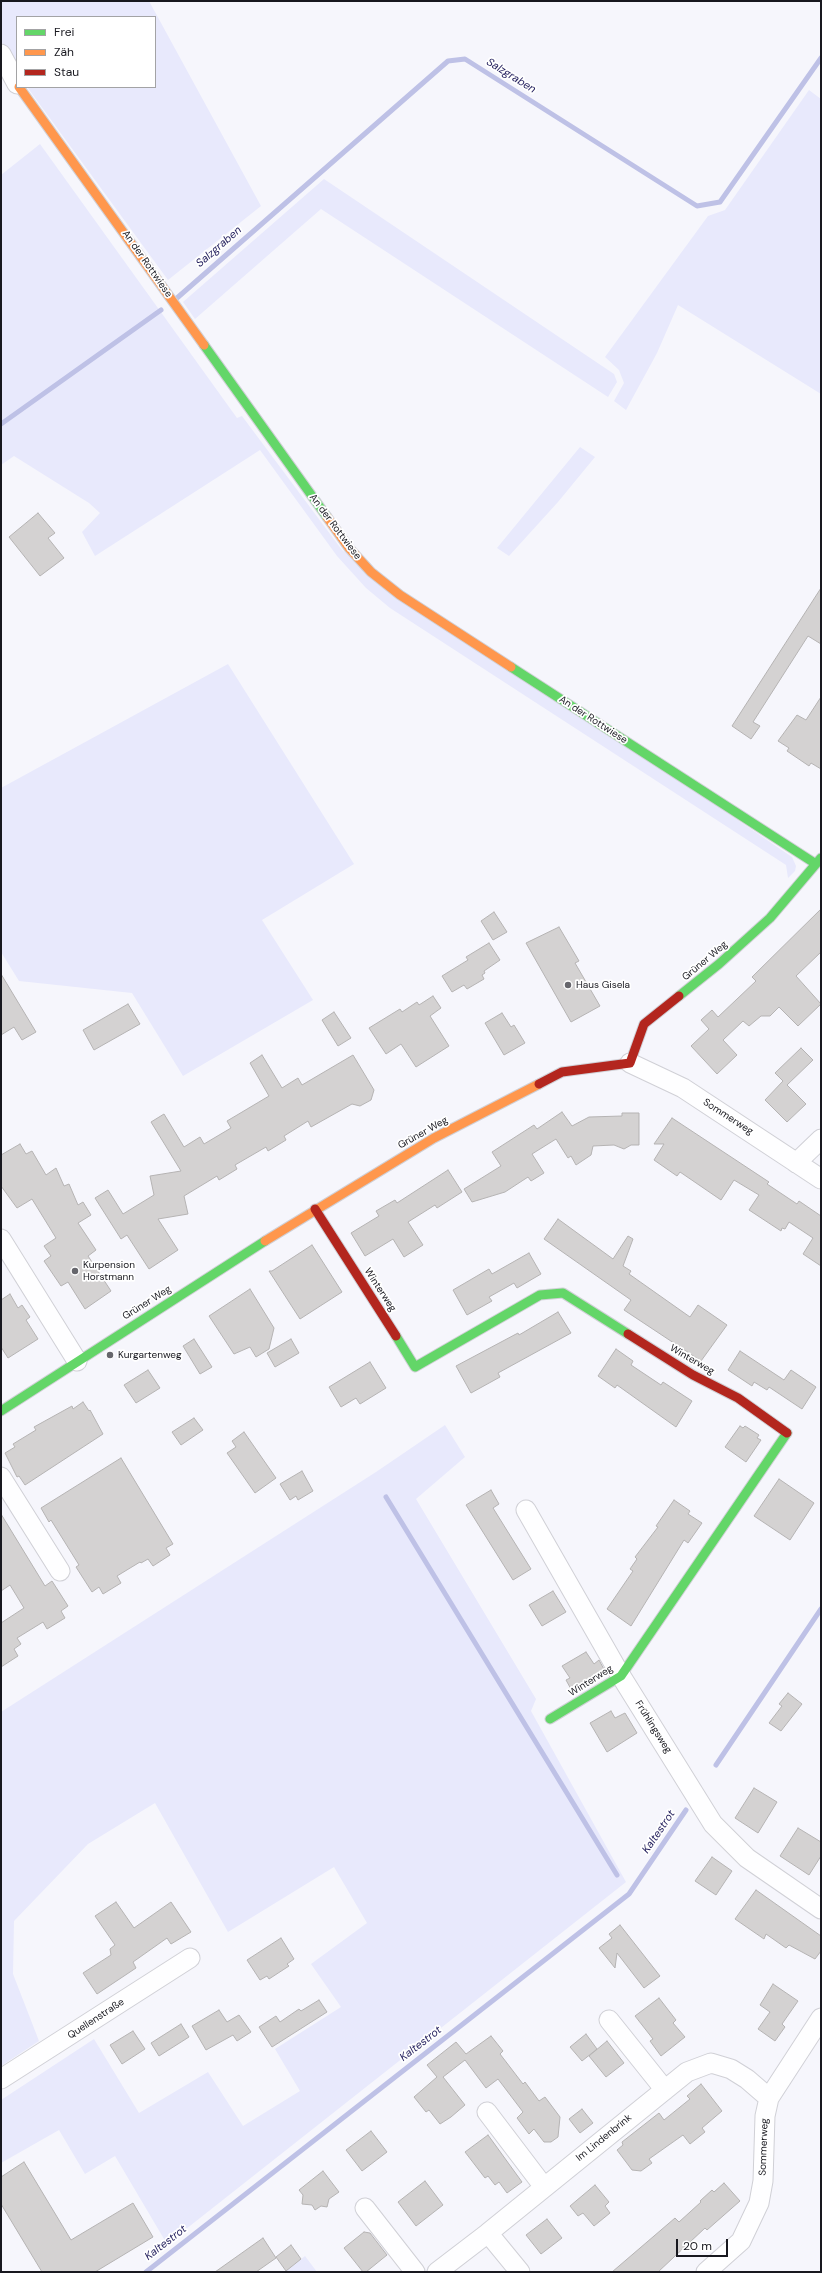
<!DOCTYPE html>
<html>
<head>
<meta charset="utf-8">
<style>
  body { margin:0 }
  #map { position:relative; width:822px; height:2273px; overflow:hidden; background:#f6f6fc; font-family:"DM Sans",sans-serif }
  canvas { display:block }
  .frame { position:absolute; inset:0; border:2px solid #18181f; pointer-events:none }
  .legend { position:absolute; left:16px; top:16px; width:140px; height:72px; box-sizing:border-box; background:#fff; border:1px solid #a3a3a5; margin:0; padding:5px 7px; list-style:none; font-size:12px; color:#18181f }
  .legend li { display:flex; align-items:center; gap:8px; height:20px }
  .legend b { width:20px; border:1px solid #a3a3a5 }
  .scale { position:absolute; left:676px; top:2239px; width:52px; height:18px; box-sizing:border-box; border:2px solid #18181f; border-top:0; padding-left:5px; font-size:12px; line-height:14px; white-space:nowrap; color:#18181f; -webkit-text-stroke:3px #fff; paint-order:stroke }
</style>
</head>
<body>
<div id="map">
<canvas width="822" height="2273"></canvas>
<div class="frame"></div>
<ul class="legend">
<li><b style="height:5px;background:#63d668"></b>Frei</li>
<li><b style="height:5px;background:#ff974d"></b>Zäh</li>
<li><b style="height:5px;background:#b3261e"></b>Stau</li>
</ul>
<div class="scale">20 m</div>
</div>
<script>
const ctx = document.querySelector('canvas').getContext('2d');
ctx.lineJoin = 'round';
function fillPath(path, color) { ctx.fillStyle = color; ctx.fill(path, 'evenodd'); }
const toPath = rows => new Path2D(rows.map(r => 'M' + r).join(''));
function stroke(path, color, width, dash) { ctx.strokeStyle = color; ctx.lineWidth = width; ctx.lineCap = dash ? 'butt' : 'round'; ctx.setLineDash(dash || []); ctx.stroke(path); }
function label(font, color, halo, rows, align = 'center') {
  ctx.font = font + ' "DM Sans",sans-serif'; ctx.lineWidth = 3.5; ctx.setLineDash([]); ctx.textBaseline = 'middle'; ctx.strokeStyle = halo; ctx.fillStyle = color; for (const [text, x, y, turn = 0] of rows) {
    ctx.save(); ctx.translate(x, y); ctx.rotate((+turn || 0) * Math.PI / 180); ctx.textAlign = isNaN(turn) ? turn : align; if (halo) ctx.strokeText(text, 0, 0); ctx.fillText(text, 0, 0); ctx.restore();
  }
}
fillPath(toPath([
  [1,1,149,1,261,206,168,280,27,87,155,87,155,17,17,17,17,70,1,41],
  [809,90,821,99,821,394,678,305,657,353,626,410,614,401,624,383,619,370,605,357,708,216,725,210],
  [40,144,237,418,242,416,342,550,792,857,796,866,795,871,788,878,786,865,390,608,366,588,337,556,260,450,95,556,82,532,100,513,89,503,14,456,1,465,1,175],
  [324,179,614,374,617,382,608,397,321,209,195,319,183,302],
  [580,447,595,457,558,502,509,556,497,548],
  [228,664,354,864,262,920,313,1000,183,1076,132,993,19,981,1,952,1,788],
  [445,1425,465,1457,416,1499,536,1699,531,1711,626,1882,167,2244,115,2156,85,2174,59,2130,1,2163,1,2100,94,2039,139,2113,208,2072,243,2126,300,2091,275,2049,341,2007,311,1964,367,1923,334,1867,228,1932,155,1803,88,1844,14,1921,13,1974,39,2041,1,2066,1,1712,376,1472],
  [305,2256,317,2272,285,2272]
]), '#e8e9fc');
stroke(toPath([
  [177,298,448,61,465,59,697,206,720,202,821,58],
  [1,424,161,310],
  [386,1497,617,1875],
  [716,1765,821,1609],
  [146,2272,629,1894,686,1810]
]), '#bec1e6', 5);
const building = toPath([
  [38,513,55,533,48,538,64,558,40,576,9,537,38,513],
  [821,588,821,644,808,636,753,722,760,726,751,739,732,726,821,588],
  [821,697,821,769,811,763,809,766,787,751,789,748,778,741,797,715,806,720,821,697],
  [821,909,821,952,796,976,821,1004,798,1026,779,1007,770,1016,761,1016,749,1026,743,1021,723,1040,737,1055,717,1074,691,1046,709,1029,701,1020,712,1010,718,1017,756,981,752,977,821,909],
  [494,912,507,932,493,940,481,921,494,912],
  [559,927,579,961,575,963,600,1006,571,1022,526,943,559,927],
  [489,943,500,960,484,971,485,973,482,975,484,979,467,989,464,985,452,992,442,976,468,960,466,957,489,943],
  [1,974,36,1032,22,1040,14,1027,1,1035,1,974],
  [433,996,441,1008,430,1016,449,1046,416,1067,401,1044,386,1054,369,1028,400,1009,402,1012,417,1002,419,1005,433,996],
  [128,1004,140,1024,94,1050,83,1030,128,1004],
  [334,1012,351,1038,338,1046,322,1020,334,1012],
  [502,1013,511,1027,514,1025,525,1043,504,1055,485,1023,502,1013],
  [801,1048,813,1060,787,1085,806,1104,787,1122,765,1100,783,1081,775,1073,801,1048],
  [262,1055,282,1088,298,1078,302,1085,353,1055,374,1090,371,1100,360,1106,352,1104,311,1127,308,1121,284,1136,286,1140,268,1151,266,1147,235,1165,237,1169,219,1180,217,1176,184,1196,188,1214,158,1219,178,1250,149,1269,127,1235,121,1239,95,1198,108,1190,123,1214,154,1195,150,1176,181,1171,151,1122,164,1114,184,1147,200,1137,204,1144,231,1128,227,1121,269,1096,250,1063,262,1055],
  [562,1112,572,1126,589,1117,622,1116,622,1113,639,1113,639,1145,631,1145,624,1149,614,1145,593,1146,591,1155,576,1165,571,1156,568,1158,556,1139,532,1154,544,1173,531,1181,528,1177,505,1192,472,1202,464,1189,501,1166,492,1152,534,1125,537,1129,562,1112],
  [672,1118,769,1182,767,1184,797,1204,799,1201,821,1216,821,1266,803,1254,813,1238,789,1222,785,1229,782,1228,781,1231,749,1210,759,1195,734,1180,721,1200,680,1172,677,1176,654,1160,664,1144,654,1144,672,1118],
  [20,1144,26,1154,32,1151,46,1175,56,1168,64,1186,69,1184,78,1205,83,1202,91,1215,78,1223,96,1250,88,1256,111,1291,85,1309,68,1282,61,1286,44,1261,51,1256,44,1246,56,1238,32,1199,17,1208,1,1186,1,1155,20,1144],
  [448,1170,462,1192,437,1208,435,1205,408,1222,423,1245,404,1257,393,1239,365,1256,351,1233,379,1216,376,1211,395,1200,397,1203,448,1170],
  [558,1219,613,1259,628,1236,633,1239,623,1266,631,1271,629,1274,690,1317,698,1305,727,1325,701,1361,624,1310,631,1300,544,1239,558,1219],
  [312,1245,342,1292,300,1319,269,1271,272,1271,312,1245],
  [529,1253,541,1274,517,1288,514,1283,489,1297,492,1301,467,1315,453,1290,489,1269,492,1274,529,1253],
  [250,1289,274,1328,269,1349,256,1357,250,1347,234,1354,209,1316,250,1289],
  [10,1294,18,1308,22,1305,30,1317,26,1320,38,1339,8,1358,1,1347,1,1300,10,1294],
  [558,1312,571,1333,498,1373,500,1377,471,1393,456,1366,518,1333,519,1335,558,1312],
  [194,1339,212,1367,200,1374,183,1346,194,1339],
  [291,1339,299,1353,275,1367,267,1353,291,1339],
  [616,1349,633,1361,631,1365,661,1385,663,1382,692,1401,676,1427,617,1385,615,1388,598,1376,616,1349],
  [740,1351,784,1380,791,1370,816,1387,802,1409,769,1387,767,1390,754,1382,752,1386,728,1370,740,1351],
  [370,1362,386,1388,360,1404,356,1398,341,1407,329,1387,370,1362],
  [148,1370,160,1388,136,1403,124,1385,148,1370],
  [83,1402,89,1411,90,1410,103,1434,25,1485,19,1476,17,1477,5,1453,15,1447,13,1444,36,1430,34,1427,72,1406,73,1409,83,1402],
  [194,1418,203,1430,181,1445,172,1432,194,1418],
  [740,1426,743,1428,745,1426,759,1435,757,1438,761,1440,746,1462,725,1447,740,1426],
  [244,1432,276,1478,255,1493,227,1453,236,1447,232,1441,244,1432],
  [121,1458,173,1544,166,1548,170,1555,153,1566,148,1559,141,1563,140,1562,117,1576,121,1583,103,1594,99,1587,92,1592,76,1567,79,1565,51,1520,49,1522,41,1508,121,1458],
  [302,1471,313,1491,298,1500,296,1496,290,1500,280,1484,302,1471],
  [779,1479,814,1503,790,1540,754,1516,779,1479],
  [491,1490,499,1504,493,1508,531,1569,513,1580,466,1505,491,1490],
  [674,1500,690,1511,688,1514,702,1523,688,1543,684,1540,631,1626,607,1609,633,1571,630,1569,637,1559,635,1557,658,1527,656,1526,674,1500],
  [1,1514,45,1586,52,1581,68,1606,61,1611,65,1618,47,1629,43,1622,17,1638,21,1644,14,1649,18,1656,1,1667,1,1623,24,1608,10,1585,1,1591,1,1514],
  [553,1591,566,1612,542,1626,529,1605,553,1591],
  [586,1652,594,1664,599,1660,605,1671,572,1691,566,1680,570,1678,562,1666,586,1652],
  [788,1693,802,1704,781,1731,769,1723,782,1706,779,1704,788,1693],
  [611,1711,615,1718,625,1713,637,1733,607,1752,590,1723,611,1711],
  [754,1788,777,1802,758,1833,735,1818,754,1788],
  [798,1828,821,1842,821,1856,809,1875,780,1856,798,1828],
  [712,1857,732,1871,716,1895,695,1881,712,1857],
  [756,1890,821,1936,821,1951,815,1959,789,1945,786,1948,766,1934,764,1939,735,1919,756,1890],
  [116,1902,134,1928,171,1902,191,1932,171,1944,167,1938,133,1962,136,1968,97,1994,83,1973,111,1955,110,1949,115,1945,95,1916,116,1902],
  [620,1925,660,1976,644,1988,617,1953,615,1968,599,1948,612,1938,609,1934,620,1925],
  [281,1938,294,1959,287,1964,289,1966,269,1979,267,1976,260,1980,247,1960,281,1938],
  [773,1984,798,2001,782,2024,785,2027,775,2041,758,2029,770,2012,760,2005,773,1984],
  [659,1998,676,2020,673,2023,685,2037,661,2056,650,2041,653,2039,635,2016,659,1998],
  [319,2000,327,2012,272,2047,259,2027,276,2016,280,2022,299,2009,301,2011,319,2000],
  [219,2010,227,2022,239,2015,251,2032,237,2041,233,2035,206,2050,192,2026,219,2010],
  [181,2024,189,2037,159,2056,151,2043,181,2024],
  [133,2031,145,2049,122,2064,110,2045,133,2031],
  [586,2034,597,2049,582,2061,570,2047,586,2034],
  [491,2036,503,2051,500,2054,523,2084,525,2082,539,2101,545,2097,560,2117,558,2137,551,2142,544,2142,534,2129,529,2134,517,2118,523,2112,498,2079,486,2088,465,2060,443,2077,465,2105,451,2117,440,2124,429,2110,426,2112,414,2097,437,2077,427,2065,456,2042,466,2054,491,2036],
  [607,2041,624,2063,606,2077,589,2056,607,2041],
  [701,2084,722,2111,702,2128,705,2132,690,2144,683,2135,649,2159,652,2163,641,2171,632,2170,617,2150,623,2145,622,2142,659,2113,664,2120,690,2099,687,2096,701,2084],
  [582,2109,593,2123,580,2133,569,2119,582,2109],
  [371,2131,387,2152,362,2171,346,2150,371,2131],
  [488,2135,522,2182,507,2193,499,2182,495,2185,488,2176,485,2178,465,2152,488,2135],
  [24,2162,71,2240,133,2203,153,2237,95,2272,42,2272,1,2204,1,2177,24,2162],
  [323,2171,339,2192,329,2199,327,2207,321,2206,315,2210,312,2205,302,2204,303,2195,299,2190,323,2171],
  [425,2181,443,2205,416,2226,398,2202,425,2181],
  [724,2183,740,2201,707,2230,705,2228,658,2272,612,2272,675,2218,679,2222,701,2202,700,2201,712,2190,714,2192,724,2183],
  [595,2185,609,2202,605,2206,610,2213,594,2226,583,2213,578,2216,570,2206,595,2185],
  [547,2219,562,2238,541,2254,526,2235,547,2219],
  [364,2232,370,2233,387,2255,366,2272,363,2272,344,2248,364,2232],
  [263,2238,276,2258,256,2272,215,2272,263,2238],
  [291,2245,301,2259,286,2271,276,2257,291,2245]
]);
fillPath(building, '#d4d2d2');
stroke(building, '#b5b3b3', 1);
const street = toPath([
  [1,54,17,84],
  [630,1063,683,1088,821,1179],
  [796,1163,821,1139],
  [1,1239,77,1361],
  [1,1477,60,1571],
  [526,1510,621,1676,713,1824,747,1858,821,1909],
  [609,2020,665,2090],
  [1,2079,190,1958],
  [487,2112,544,2187],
  [365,2208,415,2272],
  [488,2233,687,2072,711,2063,731,2069,747,2079,769,2098],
  [437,2272,488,2233,520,2272],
  [706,2272,741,2241,759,2203,763,2181,765,2116,769,2098,821,2018]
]);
const fast = toPath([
  [204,345,327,517],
  [511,667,816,864],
  [679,996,719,964,770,918,821,858],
  [396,1336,415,1367,540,1295,563,1293,628,1334],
  [1,1411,265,1241],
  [550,1719,621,1676,787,1433]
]);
const slow = toPath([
  [19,87,204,345],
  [327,517,349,548,371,572,400,595,511,667],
  [265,1241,434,1138,539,1084]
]);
const jam = toPath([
  [539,1084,562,1072,630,1063,644,1024,679,996],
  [315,1209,396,1336],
  [628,1334,693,1375,738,1398,787,1433]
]);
stroke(street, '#d0d0d6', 21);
stroke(fast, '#d0d0d6', 11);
stroke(slow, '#d0d0d6', 11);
stroke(jam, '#d0d0d6', 11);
stroke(street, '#fefeff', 19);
stroke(fast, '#63d668', 9);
stroke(slow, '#ff974d', 9);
stroke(jam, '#b3261e', 9);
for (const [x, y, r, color] of [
  [568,985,4,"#66666c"],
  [75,1271,4,"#66666c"],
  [110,1355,4,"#66666c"]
]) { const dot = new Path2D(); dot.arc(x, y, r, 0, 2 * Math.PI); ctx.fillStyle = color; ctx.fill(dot); stroke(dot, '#fff', 1.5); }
label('10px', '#18181f', '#fff', [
  ["An der Rottwiese",147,264,55],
  ["An der Rottwiese",335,527,53],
  ["An der Rottwiese",593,720,33],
  ["Grüner Weg",705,961,-40],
  ["Sommerweg",728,1117,33],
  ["Grüner Weg",423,1133,-29],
  ["Winterweg",380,1290,57],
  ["Grüner Weg",147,1303,-32],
  ["Winterweg",692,1360,30],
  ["Winterweg",591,1681,-32],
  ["Frühlingsweg",653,1727,58],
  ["Quellenstraße",96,2019,-33],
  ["Im Lindenbrink",604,2138,-39],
  ["Sommerweg",764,2147,-88]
]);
label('10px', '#18181f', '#fff', [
  ["Haus Gisela",576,985],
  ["Kurpension",83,1265],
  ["Horstmann",83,1277],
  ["Kurgartenweg",118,1355]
], 'left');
label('italic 11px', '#26225f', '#fff', [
  ["Salzgraben",511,76,32],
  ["Salzgraben",219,247,-41],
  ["Kaltestrot",659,1832,-56],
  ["Kaltestrot",421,2044,-38],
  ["Kaltestrot",166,2243,-38]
]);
</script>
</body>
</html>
